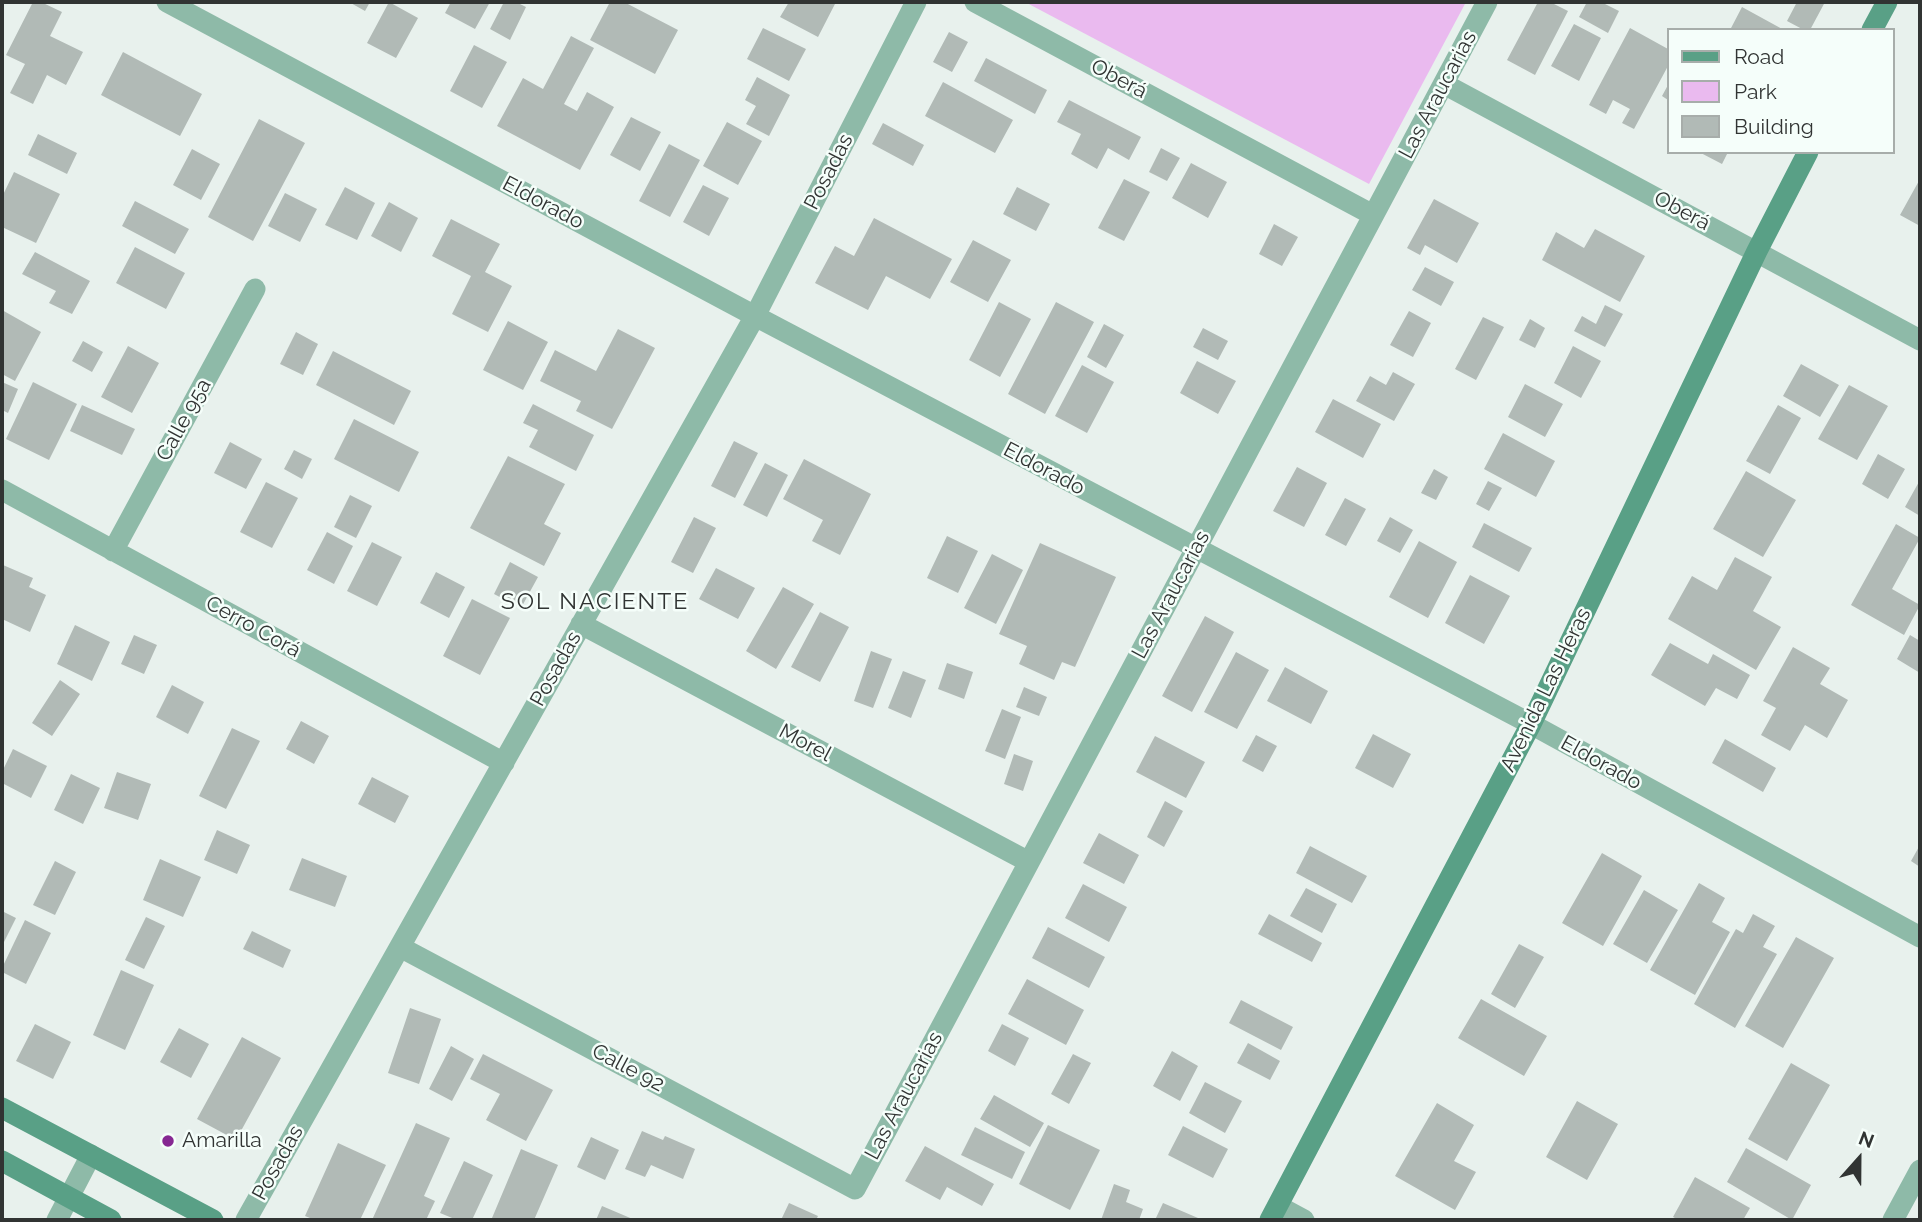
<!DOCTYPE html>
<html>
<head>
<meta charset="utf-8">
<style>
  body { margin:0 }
  #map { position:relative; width:1922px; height:1222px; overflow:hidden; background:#e8f1ed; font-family:Raleway,sans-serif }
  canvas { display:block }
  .frame { position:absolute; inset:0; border:4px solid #313433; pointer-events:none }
  .legend { position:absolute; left:1667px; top:28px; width:228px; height:126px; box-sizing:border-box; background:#f5fefa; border:2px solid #a7adaa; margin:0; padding:9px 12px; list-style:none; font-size:21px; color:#313433 }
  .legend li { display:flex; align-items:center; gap:14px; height:35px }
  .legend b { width:35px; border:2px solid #a7adaa }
  .north { position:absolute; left:1824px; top:1124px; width:70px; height:70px; -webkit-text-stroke:5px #f5fefa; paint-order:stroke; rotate:21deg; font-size:19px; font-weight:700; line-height:28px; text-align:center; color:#313433 }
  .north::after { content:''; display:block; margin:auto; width:24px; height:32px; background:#313433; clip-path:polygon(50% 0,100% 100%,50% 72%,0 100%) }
</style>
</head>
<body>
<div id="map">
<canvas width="1922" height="1222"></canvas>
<div class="frame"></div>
<ul class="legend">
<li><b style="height:9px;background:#59a086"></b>Road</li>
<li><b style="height:19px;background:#eabaef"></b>Park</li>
<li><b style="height:19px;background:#b1bab6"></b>Building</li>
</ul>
<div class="north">N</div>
</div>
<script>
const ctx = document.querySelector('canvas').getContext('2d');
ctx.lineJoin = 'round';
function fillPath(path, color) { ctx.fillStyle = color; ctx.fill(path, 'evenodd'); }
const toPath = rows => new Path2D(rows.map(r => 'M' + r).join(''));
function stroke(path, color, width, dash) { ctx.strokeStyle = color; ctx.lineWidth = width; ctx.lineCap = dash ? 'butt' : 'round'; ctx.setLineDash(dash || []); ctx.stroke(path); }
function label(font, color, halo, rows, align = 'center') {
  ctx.font = font + ' Raleway,sans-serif'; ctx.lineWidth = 5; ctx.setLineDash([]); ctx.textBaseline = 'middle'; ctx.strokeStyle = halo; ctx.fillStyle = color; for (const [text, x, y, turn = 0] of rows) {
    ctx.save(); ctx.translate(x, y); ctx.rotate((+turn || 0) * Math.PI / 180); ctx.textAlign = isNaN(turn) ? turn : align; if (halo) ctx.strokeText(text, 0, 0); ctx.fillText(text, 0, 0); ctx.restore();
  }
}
fillPath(toPath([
  [1025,2,1466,2,1369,184]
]), '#eabaef');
fillPath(toPath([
  [33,2,41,2,62,12,50,36,83,52,66,85,47,75,33,104,10,93,25,64,6,55],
  [349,2,370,2,365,11],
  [389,2,418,18,396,58,367,43],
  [451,2,490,2,475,29,445,13],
  [504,2,516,2,526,7,510,40,490,29],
  [610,2,624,2,678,30,655,74,590,40],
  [789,2,836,2,818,37,780,17],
  [1538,2,1550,2,1568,11,1535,75,1507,60],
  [1587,2,1601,2,1619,11,1608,33,1579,17],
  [1797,2,1825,2,1810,30,1804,30,1787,21],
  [1742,7,1784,30,1730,30],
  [1574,24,1601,38,1579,81,1551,66],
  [763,28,806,49,789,81,747,59],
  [1630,28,1668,49,1668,66,1634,129,1622,123,1630,109,1613,100,1606,114,1589,105],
  [949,32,968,42,952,72,933,62],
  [571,36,594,48,564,104,577,111,587,92,614,107,580,170,497,126,523,78,543,89],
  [474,45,507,62,482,108,450,91],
  [123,52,202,94,180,136,101,95],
  [986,58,1047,90,1035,114,974,81],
  [757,77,790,95,769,136,746,124,756,106,745,100],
  [943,82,1013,120,995,153,925,116],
  [1668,85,1668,100,1662,96],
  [1069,100,1141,137,1129,160,1108,148,1097,169,1071,154,1081,134,1057,122],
  [631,117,661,132,640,171,610,155],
  [259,119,305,143,253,241,208,217],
  [727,122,762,141,738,185,703,166],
  [883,123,924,145,913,166,872,144],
  [38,134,77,153,67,174,28,155],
  [669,144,700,160,670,217,639,201],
  [1161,148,1180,158,1167,181,1149,172],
  [192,149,220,164,201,200,173,185],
  [1699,152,1728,152,1722,164],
  [1191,163,1227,182,1208,218,1172,198],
  [14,172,60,194,36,243,2,227,2,197],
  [1124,179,1150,192,1124,241,1098,228],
  [1920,179,1920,226,1900,215],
  [703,185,729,198,709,236,683,222],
  [345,187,375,203,357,240,325,225],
  [1017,187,1050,204,1036,231,1003,214],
  [285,193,317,209,300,242,268,226],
  [1434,199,1479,223,1457,263,1425,245,1420,255,1407,248],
  [135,201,189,229,175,254,122,226],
  [389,202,418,218,401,252,371,236],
  [874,218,952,259,930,299,886,276,868,310,815,283,835,246,854,256],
  [451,219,500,244,485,272,512,286,488,332,452,314,471,276,432,256],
  [1274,224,1298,237,1282,266,1259,254],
  [1595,229,1645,256,1620,302,1542,260,1556,232,1584,248],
  [973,240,1011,260,988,302,950,282],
  [135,247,185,273,166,309,116,283],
  [35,252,90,281,72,314,49,303,56,291,22,274],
  [1425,267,1454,282,1441,306,1412,290],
  [999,302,1031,319,1000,377,969,360],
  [1056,302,1094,322,1045,414,1008,394],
  [1605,305,1623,314,1605,347,1574,331,1582,316,1596,324],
  [2,310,41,332,15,381,2,374],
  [1409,311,1431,323,1413,357,1390,345],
  [1483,317,1504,327,1476,380,1455,369],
  [1530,319,1545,328,1535,348,1519,340],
  [508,321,548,342,523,390,483,370],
  [1104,324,1124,335,1106,368,1087,357],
  [1203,328,1228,341,1218,360,1193,347],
  [618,329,655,348,612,429,576,411,581,401,540,381,555,350,596,371],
  [296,332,318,344,303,375,280,364],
  [83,341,103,352,92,372,72,361],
  [128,346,159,363,132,413,101,397],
  [1573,346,1601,361,1581,398,1554,383],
  [333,351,411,391,394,425,316,385],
  [1197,361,1236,381,1218,414,1180,393],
  [1801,364,1839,385,1820,417,1783,396],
  [1082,365,1114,382,1087,433,1055,416],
  [1393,372,1415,384,1394,421,1356,401,1370,376,1386,385],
  [2,382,18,389,8,413,2,410],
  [33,382,77,404,49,460,6,439],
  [1525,384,1563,404,1545,437,1508,417],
  [1849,385,1888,406,1857,460,1818,439],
  [1333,399,1381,424,1363,458,1315,432],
  [533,404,594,435,576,471,529,447,538,430,523,423],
  [82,405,135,429,122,455,70,431],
  [1778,405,1801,418,1770,474,1746,461],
  [354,419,419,452,399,492,334,459],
  [1503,433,1555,461,1536,497,1484,469],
  [734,441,758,453,735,498,711,486],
  [230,442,262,459,246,489,214,473],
  [294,450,312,459,302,479,284,469],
  [1878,454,1905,469,1888,499,1862,484],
  [508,456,565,484,544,524,561,533,544,566,470,528],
  [804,459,871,494,840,555,812,541,823,520,783,499],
  [765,463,788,475,767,517,743,505],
  [1297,467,1327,483,1304,527,1273,511],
  [1434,469,1448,477,1436,500,1421,493],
  [1746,471,1796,500,1763,557,1713,529],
  [1920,480,1920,516,1905,507],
  [1488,481,1502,488,1489,511,1476,504],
  [266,482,298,498,272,548,240,532],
  [350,495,372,506,356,538,334,527],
  [1345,498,1366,509,1346,546,1325,535],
  [694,517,716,528,693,573,671,562],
  [1390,517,1413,530,1400,553,1377,541],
  [1484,523,1532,548,1519,572,1472,547],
  [1896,524,1920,538,1892,589,1920,605,1904,635,1851,605],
  [327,532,353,546,334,584,307,570],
  [947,536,978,551,958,593,927,578],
  [1419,541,1457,562,1428,618,1389,597],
  [372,542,402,557,377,606,347,591],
  [1040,543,1116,577,1075,667,1062,662,1054,680,1019,664,1027,646,999,634],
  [992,554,1023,570,996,624,964,608],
  [1735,557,1772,577,1753,611,1781,627,1756,670,1668,619,1692,576,1717,590],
  [510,562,538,577,521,608,494,594],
  [3,565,33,578,29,587,46,595,30,632,2,619],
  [716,568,755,588,738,619,699,599],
  [436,572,465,587,449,618,420,603],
  [1470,575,1510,596,1484,644,1445,623],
  [783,587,814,604,776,669,746,651],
  [472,599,510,618,480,675,443,656],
  [820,612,849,627,820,682,791,667],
  [1205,616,1234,632,1192,712,1162,696],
  [75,625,110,642,92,681,57,664],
  [134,635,157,645,144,674,121,664],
  [1910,635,1920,641,1920,673,1897,659],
  [1670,643,1708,664,1713,654,1750,675,1737,699,1716,688,1705,706,1651,675],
  [1793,647,1830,668,1820,684,1848,700,1827,738,1805,725,1790,751,1761,735,1776,708,1763,701],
  [871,651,892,659,873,708,854,701],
  [1236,652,1269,670,1237,729,1204,712],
  [947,663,973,672,964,699,938,689],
  [1285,667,1328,691,1311,724,1267,701],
  [903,671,926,680,911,718,888,708],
  [60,680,80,694,52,736,32,723],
  [172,685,204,702,188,734,156,717],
  [1024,687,1047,697,1039,716,1016,707],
  [1002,709,1021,717,1005,759,985,751],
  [301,721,329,736,314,764,286,749],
  [232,728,260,741,226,809,199,796],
  [1373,734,1411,754,1393,788,1355,768],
  [1256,735,1277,746,1263,772,1242,761],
  [1155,736,1205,762,1186,798,1136,772],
  [1725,739,1776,768,1763,792,1712,763],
  [13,749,47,766,31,798,2,783,2,772],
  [1014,754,1033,761,1023,791,1004,784],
  [117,772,151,784,138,820,104,808],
  [71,774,100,788,83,824,54,810],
  [372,777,409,796,395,823,358,804],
  [1165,801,1183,811,1164,847,1147,837],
  [217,830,250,845,237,874,204,860],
  [1099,833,1139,855,1124,884,1083,863],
  [1920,845,1920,867,1911,861],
  [1310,846,1367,876,1352,903,1296,873],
  [1602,853,1642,876,1603,946,1562,923],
  [302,858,347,876,335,907,289,890],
  [160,859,201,877,183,917,143,900],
  [55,861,76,872,55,915,33,905],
  [1699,883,1725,898,1712,922,1730,932,1695,995,1650,970],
  [1083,884,1127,907,1109,942,1065,918],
  [1306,888,1337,904,1322,933,1290,916],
  [1644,890,1678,910,1647,963,1613,944],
  [2,911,16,918,2,946],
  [1269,914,1322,943,1312,962,1258,934],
  [1753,914,1775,926,1763,947,1777,954,1735,1028,1694,1004,1736,929,1743,933],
  [146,917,165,926,144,969,125,960],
  [25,920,51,933,26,984,2,972,2,968],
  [1048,927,1105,957,1089,988,1032,958],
  [252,931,291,950,283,968,243,949],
  [1796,937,1834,958,1783,1048,1745,1026],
  [1519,944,1544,957,1515,1008,1491,994],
  [121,970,154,985,125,1050,93,1035],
  [1027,979,1084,1010,1066,1045,1008,1014],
  [1481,999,1547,1036,1524,1076,1458,1038],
  [1241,1000,1293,1027,1281,1050,1229,1023],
  [410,1008,441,1019,419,1084,388,1073],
  [35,1024,71,1042,53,1079,16,1061],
  [1002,1024,1029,1038,1015,1066,988,1051],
  [179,1028,209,1044,191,1078,160,1062],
  [242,1037,281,1058,236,1140,197,1119],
  [1248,1043,1280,1061,1270,1080,1237,1063],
  [451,1046,474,1059,452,1101,429,1089],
  [1172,1051,1198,1066,1180,1101,1153,1086],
  [483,1054,553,1090,526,1141,486,1120,500,1094,470,1079],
  [1073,1054,1091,1063,1069,1104,1051,1094],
  [1791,1063,1830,1085,1787,1161,1748,1139],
  [1205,1082,1242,1101,1225,1133,1189,1113],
  [994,1095,1044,1123,1030,1147,980,1119],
  [1577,1101,1618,1124,1587,1180,1546,1157],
  [1437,1103,1474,1125,1454,1161,1476,1172,1455,1210,1395,1176],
  [416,1123,450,1138,424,1196,435,1201,426,1220,372,1220],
  [1048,1125,1100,1150,1070,1210,1019,1184],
  [1183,1126,1228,1149,1213,1178,1168,1155],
  [975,1127,1025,1152,1012,1179,961,1155],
  [642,1131,663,1140,665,1136,695,1149,683,1179,651,1165,645,1177,625,1169],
  [591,1137,619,1150,605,1180,577,1167],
  [338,1143,386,1165,360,1220,315,1220,305,1216],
  [925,1146,994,1184,982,1206,947,1187,940,1200,905,1181],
  [1746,1148,1811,1185,1792,1220,1727,1182],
  [521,1149,558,1165,534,1220,496,1220,492,1218],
  [464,1161,493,1175,472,1220,457,1220,440,1213],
  [1695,1177,1750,1208,1743,1220,1679,1220,1673,1217],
  [1114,1184,1130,1190,1126,1202,1143,1209,1139,1220,1101,1220],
  [789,1203,818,1216,816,1220,781,1220],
  [1163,1203,1198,1218,1197,1220,1155,1220],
  [602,1206,635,1220,596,1220]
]), '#b1bab6');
stroke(toPath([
  [167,2,755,316,1531,724,1920,937],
  [975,2,1373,215],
  [1444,84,1920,340],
  [2,490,504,763],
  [113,551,255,289],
  [581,624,1029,862],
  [400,947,855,1189,1487,2],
  [1278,1206,1304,1220],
  [57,1220,91,1155],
  [246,1220,755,316,916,2],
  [1893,1220,1920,1170]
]), '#8ebaa8', 21);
stroke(toPath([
  [1872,30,1887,2],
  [2,1108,213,1220],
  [2,1161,111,1220],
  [1270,1220,1531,724,1757,251,1808,152]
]), '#59a086', 21);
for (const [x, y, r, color] of [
  [168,1141,7,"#862792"]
]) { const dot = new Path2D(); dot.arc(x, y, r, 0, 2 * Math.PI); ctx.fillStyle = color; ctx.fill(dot); stroke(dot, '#f5fefa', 2.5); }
label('21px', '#313433', '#f5fefa', [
  ["Oberá",1119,79,28],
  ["Las Araucarias",1438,95,-62],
  ["Posadas",829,172,-63],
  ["Eldorado",543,203,28],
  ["Oberá",1682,211,28],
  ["Calle 95a",184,420,-61],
  ["Eldorado",1044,469,28],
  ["Las Araucarias",1171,595,-62],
  ["Cerro Corá",253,627,29],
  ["Posadas",556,669,-61],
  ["Avenida Las Heras",1546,690,-64],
  ["Morel",805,743,28],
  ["Eldorado",1601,763,29],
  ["Calle 92",628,1068,28],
  ["Las Araucarias",904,1096,-62],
  ["Posadas",278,1163,-61]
]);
label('21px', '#313433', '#f5fefa', [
  ["Amarilla",182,1141]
], 'left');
ctx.letterSpacing = '2px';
label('23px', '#313433', '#f5fefa', [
  ["SOL NACIENTE",595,602]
]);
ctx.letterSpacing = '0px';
</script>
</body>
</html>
